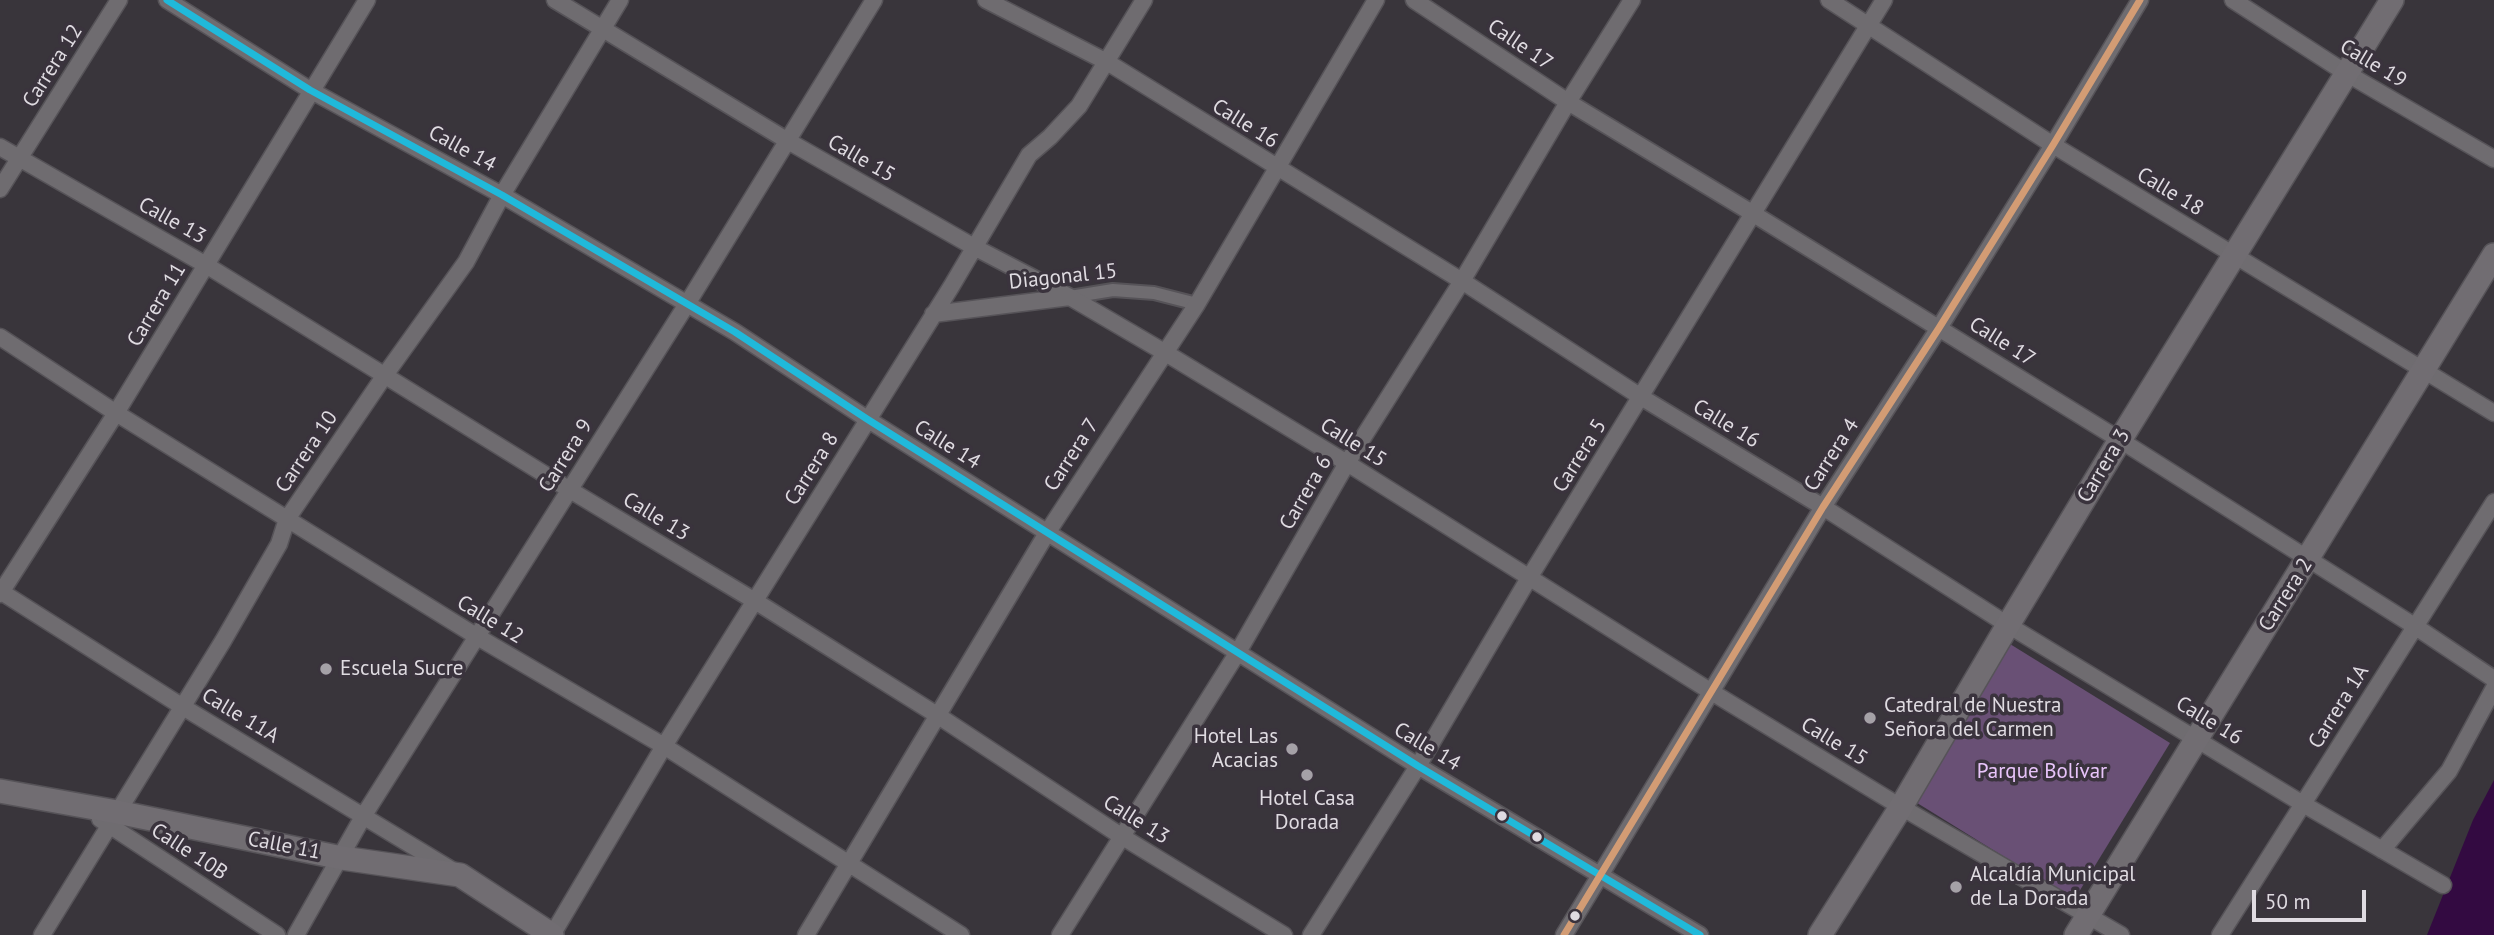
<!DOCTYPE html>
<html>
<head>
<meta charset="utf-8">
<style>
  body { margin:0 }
  #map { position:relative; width:2494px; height:935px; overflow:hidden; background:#39353b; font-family:"PT Sans",sans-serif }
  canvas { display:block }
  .scale { position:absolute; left:2252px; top:890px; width:114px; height:32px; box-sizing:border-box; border:4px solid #dfdbe1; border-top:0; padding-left:9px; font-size:21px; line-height:24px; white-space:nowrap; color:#dfdbe1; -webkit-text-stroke:5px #3a333d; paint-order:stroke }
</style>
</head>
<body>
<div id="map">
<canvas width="2494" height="935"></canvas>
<div class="scale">50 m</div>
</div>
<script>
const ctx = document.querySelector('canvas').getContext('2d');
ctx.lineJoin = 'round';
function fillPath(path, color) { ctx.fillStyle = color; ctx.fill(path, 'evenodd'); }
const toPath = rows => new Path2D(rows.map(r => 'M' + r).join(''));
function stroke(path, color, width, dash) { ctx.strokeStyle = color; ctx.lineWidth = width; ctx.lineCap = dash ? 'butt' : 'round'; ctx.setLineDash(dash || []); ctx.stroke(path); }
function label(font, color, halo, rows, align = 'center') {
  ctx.font = font + ' "PT Sans",sans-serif'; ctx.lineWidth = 7; ctx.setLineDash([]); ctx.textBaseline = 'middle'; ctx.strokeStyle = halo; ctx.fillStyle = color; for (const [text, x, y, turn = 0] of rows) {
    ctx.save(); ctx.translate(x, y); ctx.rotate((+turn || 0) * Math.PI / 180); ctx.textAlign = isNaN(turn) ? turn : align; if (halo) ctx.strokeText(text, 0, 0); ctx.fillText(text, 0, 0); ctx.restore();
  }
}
fillPath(toPath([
  [2010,644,2170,743,2074,900,1914,801]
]), '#695075');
fillPath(toPath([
  [2494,780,2494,935,2427,935,2473,820]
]), '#330a41');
const pedestrian = toPath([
  [1070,297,1113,290,1154,293,1197,304]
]);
const minor = toPath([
  [167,0,310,90,502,195,735,332,867,419,1418,766,1700,935],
  [555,0,788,141,974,247,1070,297,1164,352,1347,463,1710,691,1901,807,2121,935],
  [986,0,1107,62,1462,281,1641,397,1823,507,2008,625,2303,804,2443,885],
  [1414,0,1568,102,1752,213,2120,440,2416,627,2494,679],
  [1829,0,2053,145,2494,413],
  [2233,0,2346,73,2494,159],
  [0,147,206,265,570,490,755,601,937,715,1121,836,1284,935],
  [0,189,119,0],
  [933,314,1070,297],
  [0,337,116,413,476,636,664,746,961,935],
  [0,591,183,707,452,870],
  [0,594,116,413,367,0],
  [100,819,277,935],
  [2382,850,2449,771,2494,688],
  [42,935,223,641,279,544,287,519,385,375,466,262,502,195,620,0],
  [296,935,364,815,687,304,874,0],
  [552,935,664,746,951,287,1029,155,1050,137,1079,106,1144,0],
  [806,935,1047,533,1197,304,1376,0],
  [1060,935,1238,652,1347,463,1462,281,1568,102,1632,0],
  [1311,935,1418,766,1529,578,1884,0],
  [1564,935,1823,507,1939,328,2053,145,2140,0],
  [2220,935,2494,502]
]);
const secondary = toPath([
  [0,791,117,812,342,858,460,875,552,935],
  [1820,935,1901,807,2008,625,2120,440,2392,0],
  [2076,935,2494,255]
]);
stroke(pedestrian, '#565358', 16);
stroke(minor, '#565358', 19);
stroke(secondary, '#565358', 26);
stroke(pedestrian, '#6f6c70', 12);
stroke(minor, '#6f6c70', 16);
stroke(secondary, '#716d72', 23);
stroke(toPath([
  [167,0,310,90,502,195,735,332,867,419,1418,766,1700,935]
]), '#20b9da', 7);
stroke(toPath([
  [1564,935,1823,507,1939,328,2053,145,2140,0]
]), '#d39c74', 7);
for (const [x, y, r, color] of [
  [326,669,7,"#a5a1a7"],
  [1870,718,7,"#a5a1a7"],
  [1292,749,7,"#a5a1a7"],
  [1307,775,7,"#a5a1a7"],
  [1502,816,6,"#dfdbe1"],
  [1537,837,6,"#dfdbe1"],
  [1956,887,7,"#a5a1a7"],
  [1575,916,6,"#dfdbe1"]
]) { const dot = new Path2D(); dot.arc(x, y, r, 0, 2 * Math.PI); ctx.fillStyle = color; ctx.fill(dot); stroke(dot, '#3a333d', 2.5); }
label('21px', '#dfdbe1', '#3a333d', [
  ["Calle 17",1520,45,34],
  ["Calle 19",2373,64,31],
  ["Carrera 12",53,66,-58],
  ["Calle 16",1245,124,32],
  ["Calle 14",462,149,29],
  ["Calle 15",861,159,30],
  ["Calle 18",2170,192,31],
  ["Calle 13",172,221,29],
  ["Diagonal 15",1063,277,-6],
  ["Carrera 11",157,305,-59],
  ["Calle 17",2002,342,32],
  ["Calle 16",1726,424,31],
  ["Calle 15",1353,443,32],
  ["Calle 14",947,445,32],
  ["Carrera 10",307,452,-56],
  ["Carrera 7",1072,455,-57],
  ["Carrera 4",1832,455,-57],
  ["Carrera 9",566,456,-58],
  ["Carrera 5",1580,456,-58],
  ["Carrera 3",2104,466,-59],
  ["Carrera 8",812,469,-58],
  ["Carrera 6",1306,493,-60],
  ["Calle 13",656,517,31],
  ["Carrera 2",2286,595,-58],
  ["Calle 12",490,620,31],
  ["Carrera 1A",2339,707,-58],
  ["Calle 11A",240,716,31],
  ["Calle 16",2209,721,31],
  ["Calle 15",1834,742,31],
  ["Calle 14",1427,747,31],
  ["Calle 13",1136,820,32],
  ["Calle 11",284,846,11],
  ["Calle 10B",189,852,33]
]);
label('21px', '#dfdbe1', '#3a333d', [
  ["Escuela Sucre",340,669],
  ["Catedral de Nuestra",1884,706],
  ["Señora del Carmen",1884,730],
  ["Hotel Las",1278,737,"right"],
  ["Acacias",1278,761,"right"],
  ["Hotel Casa",1307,799,"center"],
  ["Dorada",1307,823,"center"],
  ["Alcaldía Municipal",1970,875],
  ["de La Dorada",1970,899]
], 'left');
label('21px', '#e8c4fa', '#3a333d', [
  ["Parque Bolívar",2042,772]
]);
</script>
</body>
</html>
